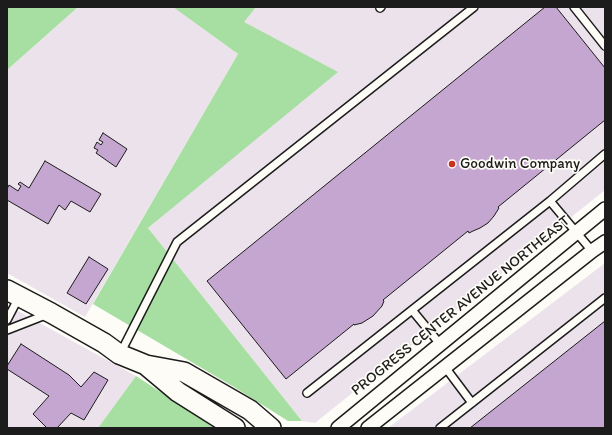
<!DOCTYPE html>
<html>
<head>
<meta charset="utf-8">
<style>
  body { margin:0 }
  #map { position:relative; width:612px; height:435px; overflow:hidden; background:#fdfcf7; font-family:Itim,sans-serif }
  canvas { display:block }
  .frame { position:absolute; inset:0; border:8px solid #1c1c1c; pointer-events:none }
</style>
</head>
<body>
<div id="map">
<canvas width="612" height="435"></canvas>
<div class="frame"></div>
</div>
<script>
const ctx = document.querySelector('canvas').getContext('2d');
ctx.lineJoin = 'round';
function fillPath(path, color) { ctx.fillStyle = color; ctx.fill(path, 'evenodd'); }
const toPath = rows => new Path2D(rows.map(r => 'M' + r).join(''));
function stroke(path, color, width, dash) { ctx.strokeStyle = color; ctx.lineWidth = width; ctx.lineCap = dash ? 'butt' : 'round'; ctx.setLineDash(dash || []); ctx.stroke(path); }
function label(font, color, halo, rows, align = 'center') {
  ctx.font = font + ' Itim,sans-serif'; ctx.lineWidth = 3.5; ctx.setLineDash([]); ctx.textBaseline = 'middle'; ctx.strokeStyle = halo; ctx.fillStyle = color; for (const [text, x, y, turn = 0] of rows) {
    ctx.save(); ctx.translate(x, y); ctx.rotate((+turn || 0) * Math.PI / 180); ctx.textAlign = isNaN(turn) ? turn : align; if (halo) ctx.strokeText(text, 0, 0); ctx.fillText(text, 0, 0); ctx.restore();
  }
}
fillPath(toPath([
  [78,7,173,7,238,54,85,317,7,273,7,70],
  [256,7,605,7,605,190,315,423,302,421,148,228,236,155,337,72,243,22],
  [605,263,605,428,388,428],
  [7,305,136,376,98,428,7,428]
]), '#ece2ec');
fillPath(toPath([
  [7,7,78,7,7,70],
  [173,7,256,7,244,22,338,72,148,228,302,421,288,421,234,387,93,304,238,54],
  [136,376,179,404,214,428,98,428]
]), '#a7dea2');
const building = toPath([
  [545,7,556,7,605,68,605,120,498,207,499,208,494,216,488,223,480,228,473,231,469,233,468,231,383,300,384,301,382,306,373,316,362,323,354,325,354,324,286,379,207,281,545,7],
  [103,133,127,149,116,167,96,153,98,150,94,148,97,142,101,145,103,142,99,140,103,133],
  [45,161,101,194,90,212,71,201,65,210,59,205,48,224,7,200,7,189,9,185,18,191,21,186,18,184,20,182,29,188,45,161],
  [89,257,108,269,86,304,67,293,89,257],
  [605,321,605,428,470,428,605,321],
  [21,344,69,375,81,387,94,372,108,380,84,420,71,413,57,428,47,428,33,414,49,396,7,369,7,366,21,344]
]);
fillPath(building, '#c5a6d1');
stroke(building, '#1c1c1c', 1);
const lane = toPath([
  [574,7,605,46],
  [380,8,381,7],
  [550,201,592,251],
  [412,310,440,344],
  [7,320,19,297],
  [7,330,48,314],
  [120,354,177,242,474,7],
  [445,367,472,403],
  [307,393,550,201,605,154],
  [440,428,605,298]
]);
const street = toPath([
  [338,428,605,209],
  [368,428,592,251,605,242]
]);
const secondary = toPath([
  [7,290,51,313,104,343,119,354,146,365,184,372,250,410,271,428],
  [147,366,178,392,235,428]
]);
stroke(lane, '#1c1c1c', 10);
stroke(street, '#1c1c1c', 16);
stroke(secondary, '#1c1c1c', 22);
stroke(lane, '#fdfcf7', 7);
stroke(street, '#fdfcf7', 13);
stroke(secondary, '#fdfcf7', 19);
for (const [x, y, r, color] of [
  [452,164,4,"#c8321e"]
]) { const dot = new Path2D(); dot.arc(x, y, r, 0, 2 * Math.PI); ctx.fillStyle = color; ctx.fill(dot); stroke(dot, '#fdfcf7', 1.5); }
label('15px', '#1c1c1c', '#fdfcf7', [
  ["Goodwin Company",460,164]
], 'left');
label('15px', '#1c1c1c', '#fdfcf7', [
  ["PROGRESS CENTER AVENUE NORTHEAST",461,306,-39]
]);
</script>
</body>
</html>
